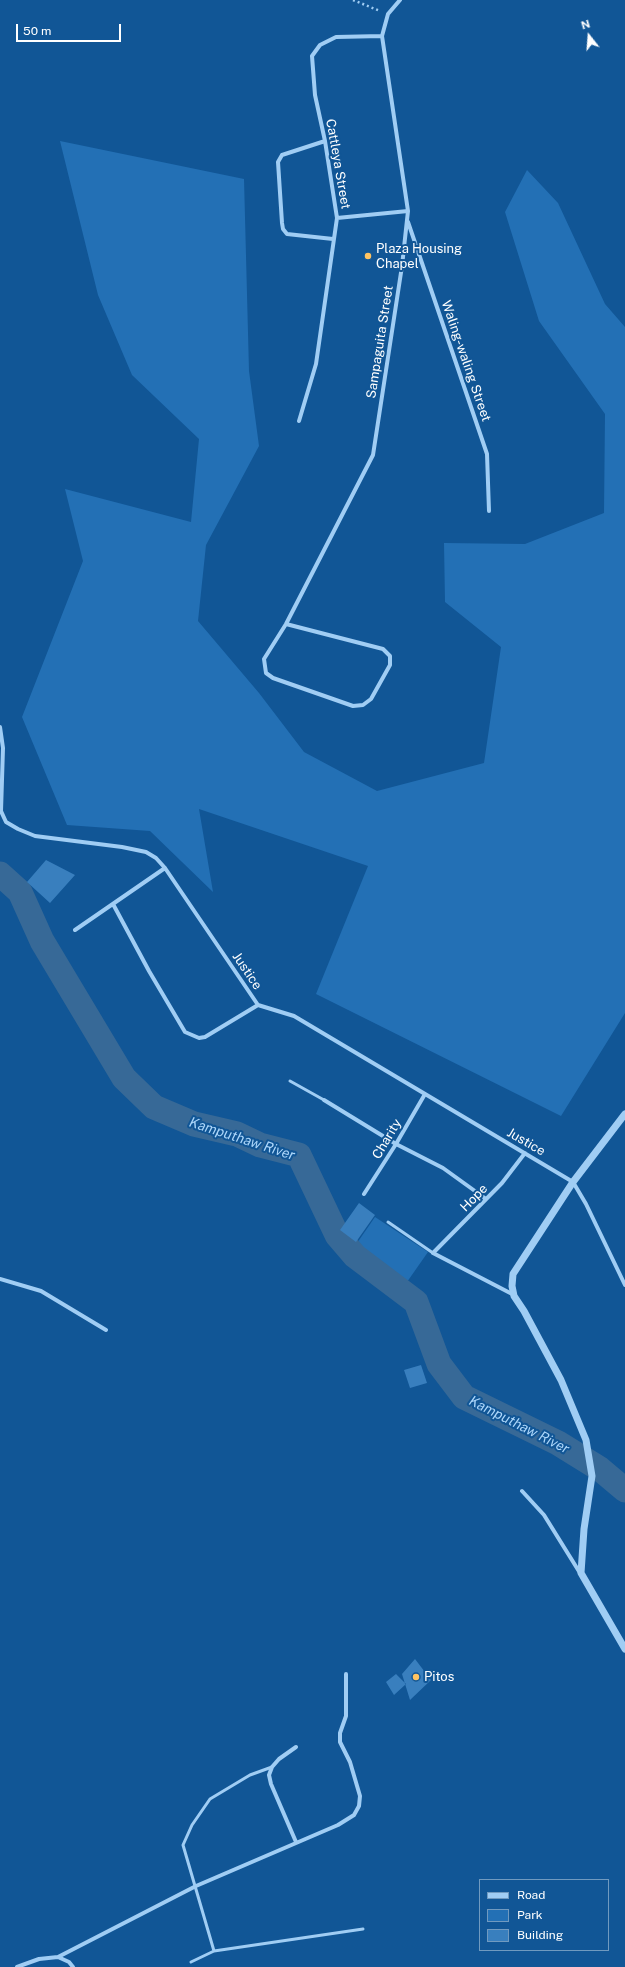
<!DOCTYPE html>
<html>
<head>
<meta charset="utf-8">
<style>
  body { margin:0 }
  #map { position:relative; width:625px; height:1967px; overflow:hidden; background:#115696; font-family:"Public Sans",sans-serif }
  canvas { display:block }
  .legend { position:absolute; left:479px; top:1879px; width:130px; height:72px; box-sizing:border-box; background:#115696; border:1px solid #709ac0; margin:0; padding:5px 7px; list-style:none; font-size:12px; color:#fff }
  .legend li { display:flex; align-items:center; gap:8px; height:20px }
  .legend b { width:20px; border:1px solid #709ac0 }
  .north { position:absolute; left:569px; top:16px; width:40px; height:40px; -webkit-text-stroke:3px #115696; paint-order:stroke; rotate:343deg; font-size:11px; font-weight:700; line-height:16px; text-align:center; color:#fff }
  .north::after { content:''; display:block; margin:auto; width:14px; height:18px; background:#fff; clip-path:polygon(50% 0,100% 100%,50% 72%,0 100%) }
  .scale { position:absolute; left:16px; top:24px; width:105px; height:18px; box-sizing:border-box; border:2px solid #fff; border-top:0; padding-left:5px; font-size:12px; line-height:14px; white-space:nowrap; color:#fff; -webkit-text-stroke:3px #115696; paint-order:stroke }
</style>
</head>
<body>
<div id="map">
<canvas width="625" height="1967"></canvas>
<ul class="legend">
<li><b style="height:5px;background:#a0cdf4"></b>Road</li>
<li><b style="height:11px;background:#2370b5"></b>Park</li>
<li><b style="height:11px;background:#397fbe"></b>Building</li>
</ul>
<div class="north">N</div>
<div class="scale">50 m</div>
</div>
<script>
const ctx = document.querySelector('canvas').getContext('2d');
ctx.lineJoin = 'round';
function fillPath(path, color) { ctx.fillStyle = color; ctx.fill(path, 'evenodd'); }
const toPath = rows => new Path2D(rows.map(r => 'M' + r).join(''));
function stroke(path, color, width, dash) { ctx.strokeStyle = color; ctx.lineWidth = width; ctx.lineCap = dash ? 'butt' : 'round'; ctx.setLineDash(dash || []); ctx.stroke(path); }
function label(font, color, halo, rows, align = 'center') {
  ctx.font = font + ' "Public Sans",sans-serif'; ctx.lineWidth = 4; ctx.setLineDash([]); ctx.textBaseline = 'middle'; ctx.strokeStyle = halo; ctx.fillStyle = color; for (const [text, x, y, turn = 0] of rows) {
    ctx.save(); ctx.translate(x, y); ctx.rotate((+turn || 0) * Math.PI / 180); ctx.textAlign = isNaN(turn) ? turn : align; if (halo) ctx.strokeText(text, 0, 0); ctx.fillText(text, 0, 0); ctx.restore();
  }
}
fillPath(toPath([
  [60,141,244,179,249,371,259,446,206,545,198,621,259,693,304,752,377,791,484,763,501,647,445,602,444,543,525,544,604,513,605,414,539,321,505,212,527,170,558,203,605,304,625,327,625,1013,561,1116,316,994,368,866,199,809,213,892,150,831,67,825,22,717,83,561,65,489,191,522,199,439,132,375,98,295],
  [375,1217,428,1252,407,1282,355,1246]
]), '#2370b5');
stroke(toPath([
  [0,874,20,892,42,941,124,1078,154,1107,194,1124,237,1134,260,1145,299,1155,337,1235,355,1256,416,1302,439,1364,464,1397,558,1443,600,1469,625,1490]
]), '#376997', 25);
fillPath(toPath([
  [46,860,75,875,50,903,27,882],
  [359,1203,375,1215,356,1242,340,1230],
  [421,1365,427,1383,410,1388,404,1370],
  [415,1659,431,1680,410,1700,402,1674],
  [396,1674,406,1684,394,1695,386,1682]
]), '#397fbe');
stroke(toPath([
  [353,0,380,11]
]), '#a0cdf4', 2.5, [2, 3]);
stroke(toPath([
  [290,1081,324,1100],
  [388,1222,433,1253],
  [214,1951,183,1845,192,1825,210,1799,250,1775,272,1767],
  [191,1962,214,1951,363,1929]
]), '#a0cdf4', 3);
stroke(toPath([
  [325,141,282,155,278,162,282,223,283,229,287,234,333,239],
  [337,218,408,211],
  [408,222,487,454,489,511],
  [299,421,316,364,337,218,325,141,315,95,312,56,320,45,336,37,382,36],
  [286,624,383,649,390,656,390,665,371,699,363,705,353,706,273,678,266,673,264,659,286,624,373,455,402,266,407,220,408,211,382,36,388,14,400,0],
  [0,727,3,748,1,811,6,822,18,829,35,836,122,847,146,852,156,858,165,868,258,1005,294,1016,573,1182,586,1204,625,1285],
  [113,904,149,971,185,1032,199,1038,205,1037,258,1005],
  [75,930,165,868],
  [324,1100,396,1144,443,1168,486,1199],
  [364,1194,396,1144,425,1094],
  [0,1279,41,1291,106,1330],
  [514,1295,433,1253,502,1183,525,1153],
  [522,1491,544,1515,580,1573],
  [296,1747,279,1759,272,1767,269,1775,271,1784,296,1842],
  [58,1957,196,1886,338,1825,354,1815,359,1806,360,1796,350,1762,340,1742,340,1733,346,1716,346,1674],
  [17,1967,39,1959,58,1957,69,1962,73,1967]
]), '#a0cdf4', 4);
stroke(toPath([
  [625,1114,573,1182,513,1274,512,1286,514,1296,524,1311,561,1380,586,1440,592,1476,584,1529,581,1573,625,1649]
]), '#a0cdf4', 7);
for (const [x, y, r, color] of [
  [368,256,4,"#ffc462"],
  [416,1677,4,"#ffc462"]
]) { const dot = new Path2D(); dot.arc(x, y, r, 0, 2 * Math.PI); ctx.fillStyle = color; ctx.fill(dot); stroke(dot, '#115696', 1.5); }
label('13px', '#fff', '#115696', [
  ["Cattleya Street",338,164,80],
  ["Sampaguita Street",380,342,-81],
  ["Waling-waling Street",466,361,71],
  ["Justice",247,971,56],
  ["Charity",387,1139,-59],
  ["Justice",526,1142,30],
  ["Hope",474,1198,-45]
]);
label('13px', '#fff', '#115696', [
  ["Plaza Housing",376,249],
  ["Chapel",376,264],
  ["Pitos",424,1677]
], 'left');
label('italic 14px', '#acd6fa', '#115696', [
  ["Kamputhaw River",242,1139,18],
  ["Kamputhaw River",519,1425,27]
]);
</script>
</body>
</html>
